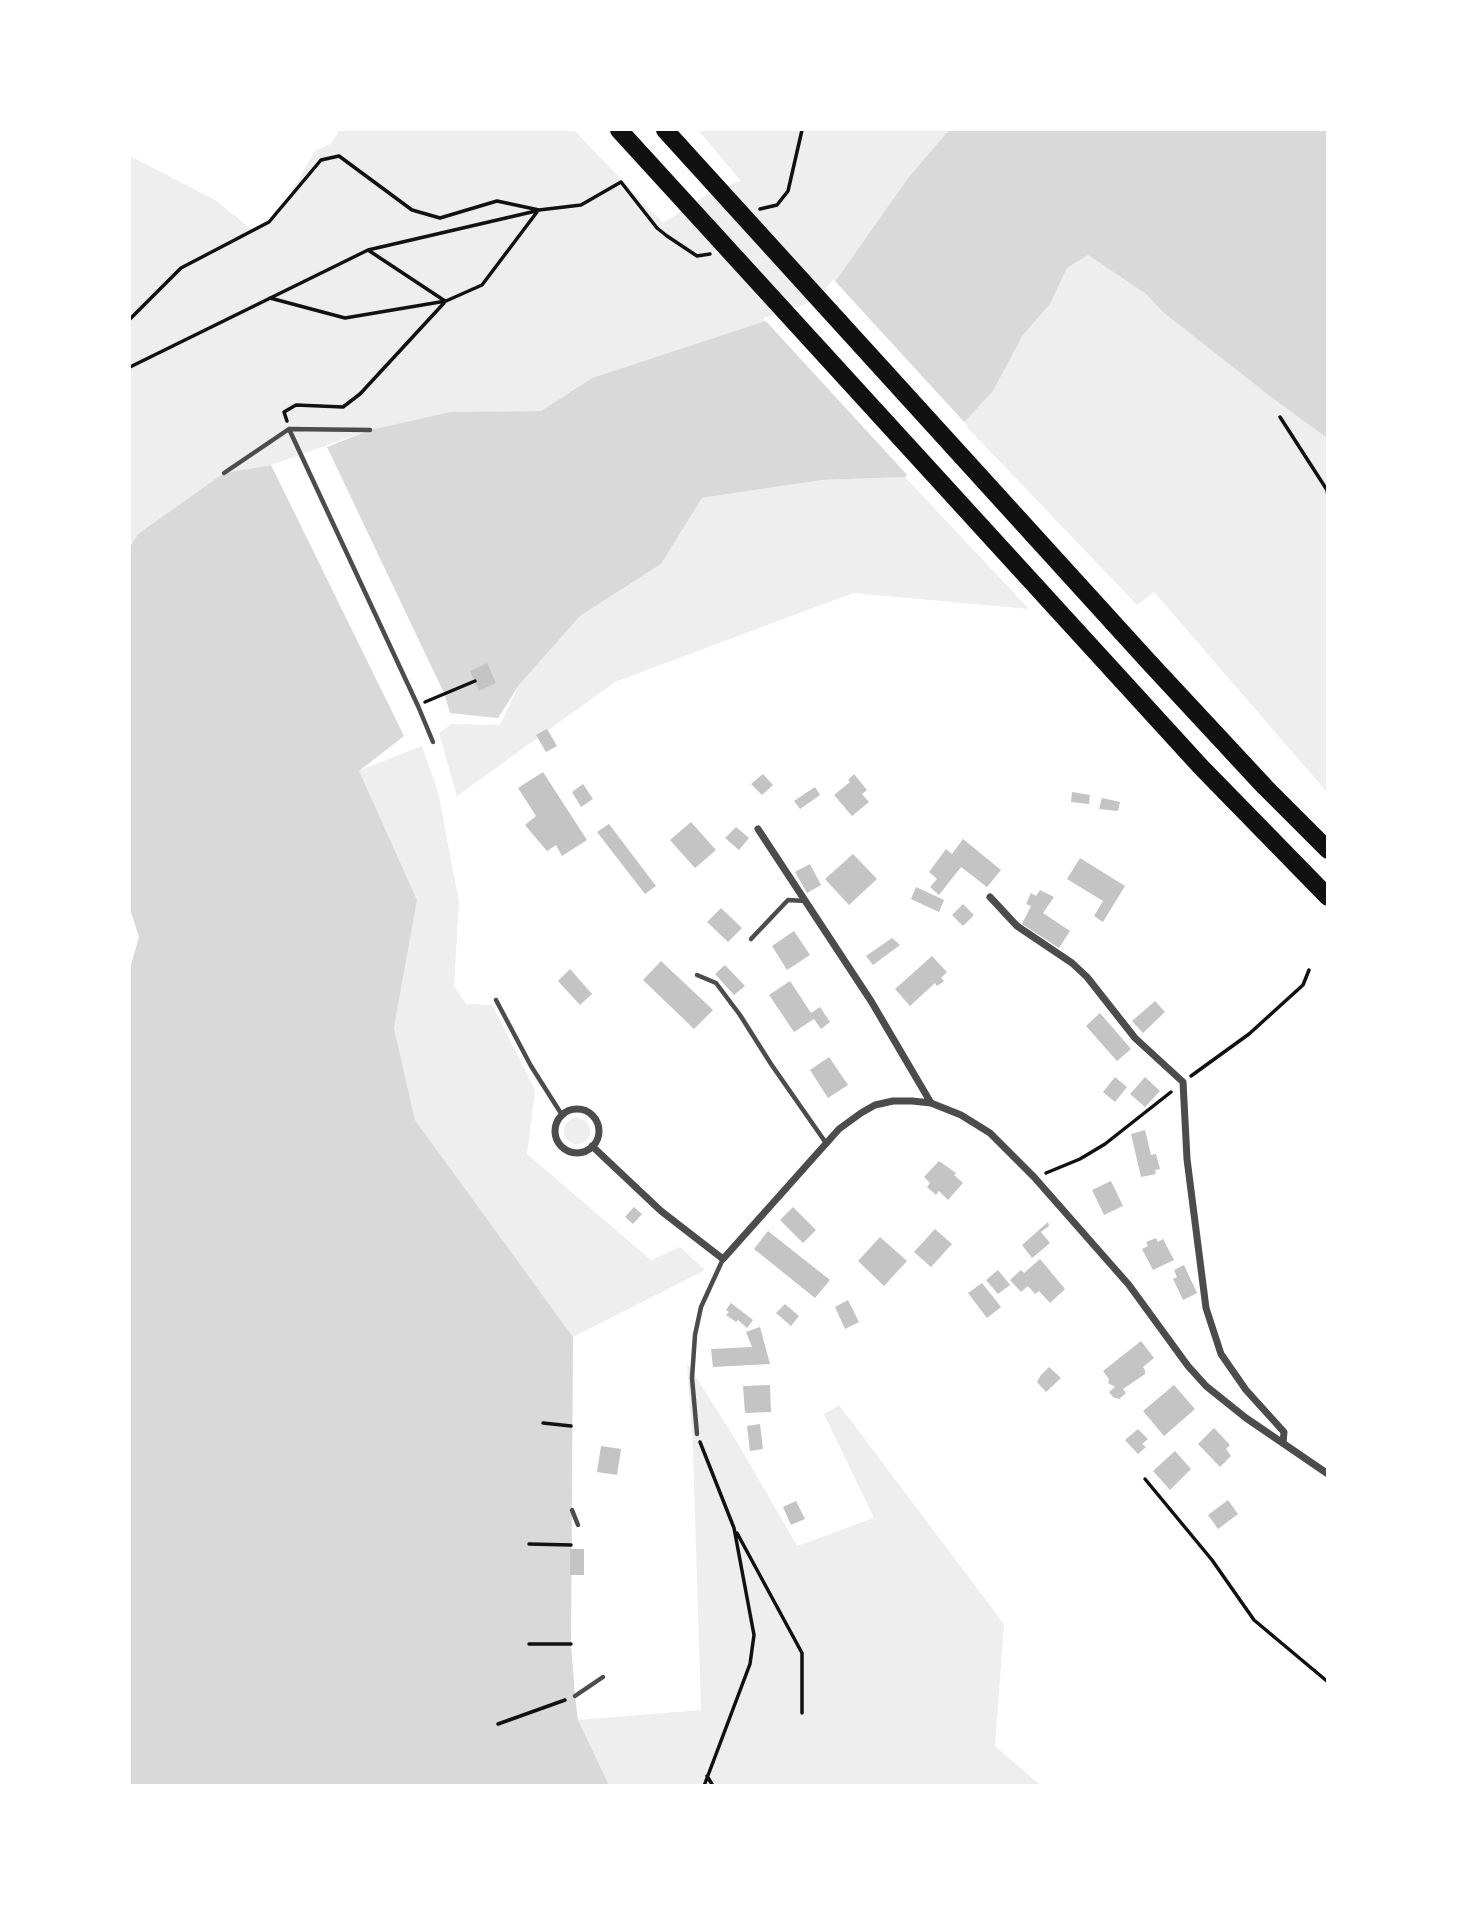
<!DOCTYPE html>
<html>
<head>
<meta charset="utf-8">
<style>
  body { margin:0 }
  #map { position:relative; width:1457px; height:1915px; overflow:hidden; background:#fff; font-family:"Golos Text",sans-serif }
  canvas { display:block }
  .frame { position:absolute; inset:0; border:131px solid #fff; pointer-events:none }
</style>
</head>
<body>
<div id="map">
<canvas width="1457" height="1915"></canvas>
<div class="frame"></div>
</div>
<script>
const ctx = document.querySelector('canvas').getContext('2d');
ctx.lineJoin = 'round';
function fillPath(path, color) { ctx.fillStyle = color; ctx.fill(path, 'evenodd'); }
const toPath = rows => new Path2D(rows.map(r => 'M' + r).join(''));
function stroke(path, color, width, dash) { ctx.strokeStyle = color; ctx.lineWidth = width; ctx.lineCap = dash ? 'butt' : 'round'; ctx.setLineDash(dash || []); ctx.stroke(path); }
fillPath(toPath([
  [340,130,574,130,663,223,718,188,741,181,698,130,949,130,908,178,820,303,592,378,541,411,450,412,370,430,271,465,224,473,138,534,130,547,130,156,215,200,254,231,269,222,288,198,315,151,330,144],
  [1088,255,1146,294,1164,313,1271,397,1327,438,1327,792,1154,592,1137,605,963,423,993,391,1023,335,1050,304,1067,268],
  [905,477,1029,609,853,593,615,682,457,796,439,733,451,724,500,725,519,685,580,616,661,564,702,498,822,480],
  [422,746,438,792,459,901,454,986,466,1004,492,1005,535,1090,527,1154,651,1260,680,1247,705,1270,573,1337,415,1120,394,1028,417,900,358,771],
  '564 1131a13 13 0 1 1 26 0a13 13 0 1 1-26 0Z',
  [687,1363,737,1442,797,1546,874,1518,824,1414,839,1405,1004,1624,995,1746,1040,1785,609,1785,578,1720,701,1710,693,1450]
]), '#eee');
fillPath(toPath([
  [949,130,1327,130,1327,438,1271,397,1164,313,1146,294,1088,255,1067,268,1050,304,1023,335,993,391,946,442,905,477,822,480,702,498,661,564,580,616,519,685,498,718,450,713,444,693,327,447,370,430,450,412,541,411,592,378,820,303,908,178],
  [271,465,404,736,359,771,417,900,394,1028,415,1120,573,1337,571,1644,575,1696,578,1720,609,1785,130,1786,130,968,139,937,130,909,130,547,138,534,224,473]
]), '#d9d9d9');
fillPath(toPath([
  [833,279,967,425,949,445,909,477,763,318,818,300]
]), '#fff');
fillPath(toPath([
  [487,663,496,683,479,691,470,671],
  [547,729,557,746,546,752,536,735],
  [543,772,587,840,562,856,556,845,547,851,525,825,536,816,518,788],
  [763,774,773,785,762,795,751,784],
  [854,774,867,790,862,794,869,802,852,816,834,795,850,782,848,780],
  [583,784,593,799,581,807,572,792],
  [815,787,820,795,800,809,794,801],
  [1072,792,1090,795,1089,804,1071,802],
  [1102,798,1120,802,1118,811,1099,809],
  [691,822,716,850,695,868,670,840],
  [609,824,656,886,645,894,597,832],
  [736,827,749,838,739,850,725,838],
  [963,839,1001,870,987,887,961,867,939,895,930,887,937,879,929,872,946,849,952,854],
  [853,854,877,879,849,905,825,879],
  [1080,858,1125,886,1103,922,1094,916,1103,901,1067,879],
  [810,864,821,885,807,893,795,872],
  [916,887,944,900,939,912,911,899],
  [1040,890,1054,897,1043,913,1070,931,1059,948,1022,924,1031,906,1026,904,1031,893,1036,896],
  [963,904,974,915,963,926,952,915],
  [721,908,742,928,728,942,707,922],
  [794,931,810,955,787,970,772,946],
  [892,938,900,945,873,965,866,956],
  [932,956,947,972,941,978,944,981,937,986,935,983,910,1006,895,989],
  [661,961,713,1010,694,1029,643,980],
  [725,965,745,986,734,995,715,974],
  [570,969,592,994,580,1005,558,981],
  [790,981,811,1013,820,1007,830,1022,821,1029,814,1019,794,1032,769,995],
  [1155,1001,1165,1012,1143,1033,1132,1021],
  [1100,1013,1131,1049,1117,1061,1086,1026],
  [829,1057,848,1085,828,1098,810,1070],
  [1115,1077,1127,1087,1115,1102,1103,1092],
  [1145,1077,1160,1091,1145,1107,1130,1094],
  [1145,1130,1151,1155,1156,1154,1160,1169,1155,1170,1156,1174,1141,1177,1131,1134],
  [939,1161,956,1173,954,1175,963,1183,948,1200,939,1191,936,1195,927,1187,930,1183,924,1177],
  [1111,1181,1123,1206,1104,1215,1092,1190],
  [634,1207,642,1214,633,1224,625,1217],
  [793,1207,816,1230,803,1243,780,1220],
  [1048,1222,1049,1226,1041,1232,1050,1243,1032,1258,1022,1245],
  [935,1229,952,1244,931,1267,914,1252],
  [768,1231,830,1280,815,1298,754,1249],
  [880,1237,907,1261,884,1286,858,1261],
  [1156,1238,1158,1242,1163,1239,1174,1260,1153,1270,1142,1249,1148,1246,1146,1242],
  [1040,1259,1065,1289,1050,1303,1039,1291,1035,1294,1028,1286,1021,1292,1010,1280,1021,1270,1024,1273],
  [1184,1265,1197,1293,1183,1300,1173,1279,1177,1277,1174,1270],
  [998,1270,1010,1285,998,1294,986,1280],
  [982,1283,1001,1307,987,1318,968,1293],
  [848,1300,859,1322,845,1329,835,1307],
  [731,1303,753,1320,747,1328,738,1320,736,1322,726,1315,729,1312,726,1310],
  [785,1304,799,1316,791,1326,776,1313],
  [760,1327,770,1364,713,1367,711,1349,752,1347,746,1332],
  [1141,1341,1154,1358,1143,1367,1145,1370,1145,1374,1123,1389,1126,1393,1119,1399,1113,1397,1109,1392,1115,1387,1108,1383,1109,1379,1103,1371],
  [1049,1367,1061,1378,1046,1392,1037,1382,1041,1375],
  [770,1385,771,1412,745,1413,743,1386],
  [1174,1385,1195,1409,1164,1436,1143,1411],
  [760,1424,763,1449,750,1451,747,1426],
  [1214,1428,1230,1445,1226,1449,1231,1456,1220,1467,1198,1444],
  [1138,1429,1148,1439,1142,1444,1146,1447,1138,1454,1125,1440],
  [601,1446,621,1449,617,1475,597,1472],
  [1175,1451,1191,1469,1170,1490,1153,1471],
  [1228,1500,1238,1514,1218,1529,1208,1515],
  [796,1501,805,1519,791,1525,783,1507],
  [570,1549,584,1549,584,1575,570,1575]
]), '#c4c4c4');
stroke(toPath([
  [760,209,777,205,788,191,802,130],
  [368,250,445,301],
  [270,298,345,318,446,301,482,285,537,212],
  [130,319,181,268,269,222,321,160,339,156,412,210,440,218,497,201,539,210,581,205,621,182,657,228,667,236,697,256,710,254],
  [130,367,368,250,536,211],
  [1280,417,1327,490,1328,496],
  [287,421,284,412,296,405,343,407,360,394,444,303],
  [425,702,475,681],
  [1191,1076,1249,1034,1303,985,1309,970],
  [1046,1173,1080,1159,1105,1144,1171,1092],
  [543,1423,571,1426],
  [700,1442,734,1528,754,1635,750,1664,704,1786],
  [1145,1479,1212,1560,1254,1620,1328,1682],
  [737,1533,802,1653,802,1713],
  [529,1544,571,1545],
  [529,1644,571,1644],
  [498,1724,565,1700],
  [707,1776,713,1786]
]), '#111', 3.5);
stroke(toPath([
  [289,429,418,706,433,742],
  [224,473,289,429,370,430],
  [751,939,788,900,805,901],
  [697,975,716,983,740,1015,771,1064,826,1143],
  [496,1000,531,1066,562,1115],
  [697,1434,692,1378,695,1335,701,1307,723,1259],
  [572,1510,578,1525],
  [575,1696,603,1677]
]), '#4c4c4c', 4.5);
stroke(toPath([
  [758,829,871,1001,931,1103],
  [990,897,1017,926,1072,963,1087,977,1135,1038,1183,1082,1187,1159,1206,1308,1221,1354,1246,1390,1284,1432,1283,1443],
  '555 1131a22 22 0 1 1 44 0a22 22 0 1 1-44 0Z',
  [592,1146,661,1211,723,1259,839,1129,861,1113,875,1105,893,1101,912,1101,931,1103,961,1115,990,1133,1034,1177,1129,1285,1188,1366,1206,1386,1246,1418,1328,1474]
]), '#4c4c4c', 7);
stroke(toPath([
  [619,130,1201,767,1328,897],
  [665,130,1147,660,1265,787,1328,850]
]), '#111', 18);
</script>
</body>
</html>
